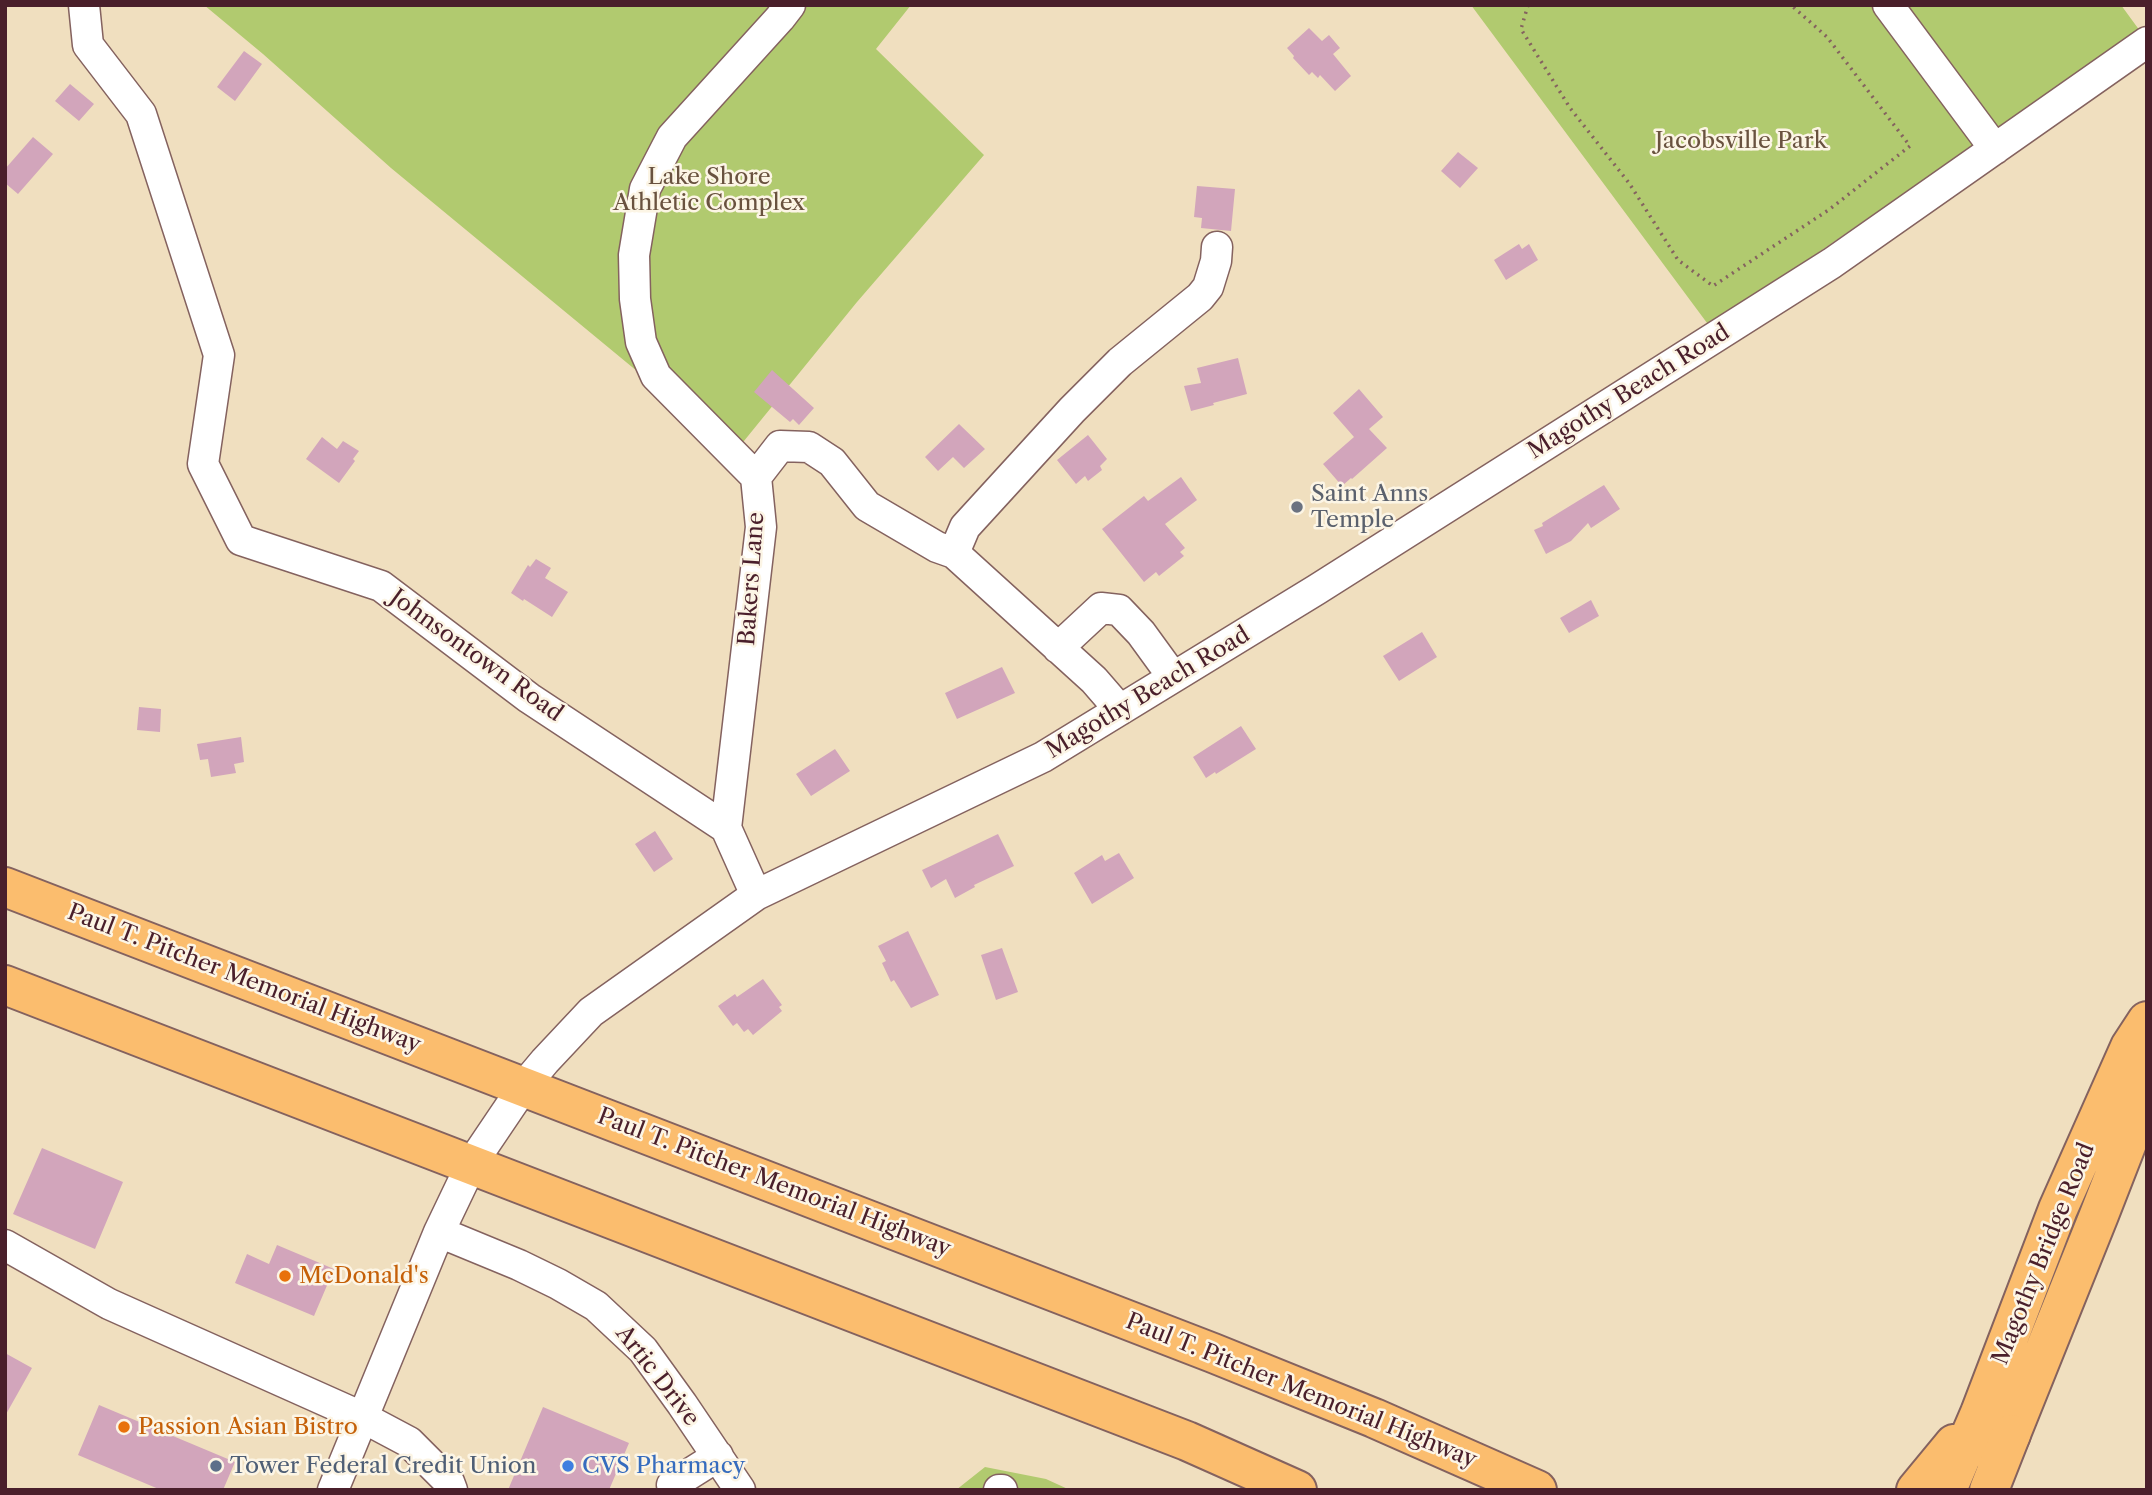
<!DOCTYPE html>
<html>
<head>
<meta charset="utf-8">
<style>
  body { margin:0 }
  #map { position:relative; width:2152px; height:1495px; overflow:hidden; background:#f0dfbf; font-family:"Libre Caslon Text",serif }
  canvas { display:block }
  .frame { position:absolute; inset:0; border:7px solid #4a1f2b; pointer-events:none }
</style>
</head>
<body>
<div id="map">
<canvas width="2152" height="1495"></canvas>
<div class="frame"></div>
</div>
<script>
const ctx = document.querySelector('canvas').getContext('2d');
ctx.lineJoin = 'round';
function fillPath(path, color) { ctx.fillStyle = color; ctx.fill(path, 'evenodd'); }
const toPath = rows => new Path2D(rows.map(r => 'M' + r).join(''));
function stroke(path, color, width, dash) { ctx.strokeStyle = color; ctx.lineWidth = width; ctx.lineCap = dash ? 'butt' : 'round'; ctx.setLineDash(dash || []); ctx.stroke(path); }
function label(font, color, halo, rows, align = 'center') {
  ctx.font = font + ' "Libre Caslon Text",serif'; ctx.lineWidth = 5; ctx.setLineDash([]); ctx.textBaseline = 'middle'; ctx.strokeStyle = halo; ctx.fillStyle = color; for (const [text, x, y, turn = 0] of rows) {
    ctx.save(); ctx.translate(x, y); ctx.rotate((+turn || 0) * Math.PI / 180); ctx.textAlign = isNaN(turn) ? turn : align; if (halo) ctx.strokeText(text, 0, 0); ctx.fillText(text, 0, 0); ctx.restore();
  }
}
fillPath(toPath([
  [204,5,911,5,876,49,984,155,857,302,735,452,391,168,263,54],
  [1471,5,2121,5,2140,31,1710,327],
  [985,1467,1046,1479,1070,1490,956,1490]
]), '#b1ca6f');
fillPath(toPath([
  [1309,28,1322,41,1329,35,1340,48,1333,54,1351,76,1335,91,1320,75,1318,78,1312,72,1309,75,1293,58,1294,56,1287,48],
  [244,51,262,64,235,101,217,87],
  [70,84,94,104,79,121,55,101],
  [33,137,53,154,18,194,5,183,5,169],
  [1458,152,1478,168,1460,188,1441,171],
  [1197,186,1235,189,1231,231,1201,228,1202,218,1194,217],
  [1519,244,1522,249,1529,244,1538,260,1506,280,1494,260],
  [1238,358,1247,394,1213,403,1214,405,1191,411,1184,386,1201,383,1197,368],
  [772,370,814,408,799,425,793,419,790,422,754,392],
  [1359,389,1383,417,1369,429,1387,448,1352,479,1351,478,1342,486,1323,464,1354,437,1333,413],
  [959,424,985,449,964,468,953,457,938,471,925,457],
  [1088,435,1107,459,1100,466,1102,470,1088,481,1085,476,1076,484,1057,460],
  [322,437,337,449,343,441,359,451,353,459,355,461,339,483,306,459],
  [1181,477,1197,500,1165,524,1185,548,1180,552,1184,556,1159,576,1156,572,1144,582,1102,529,1144,496,1148,501],
  [1604,485,1620,509,1591,528,1588,523,1571,541,1546,554,1534,530,1543,526,1542,523],
  [536,559,551,568,545,578,568,592,552,617,524,599,523,601,511,593,528,565,530,567],
  [1591,600,1599,616,1569,633,1560,618],
  [1422,632,1437,657,1399,681,1383,656],
  [1002,667,1015,693,957,719,945,693],
  [139,707,161,709,160,732,137,730],
  [1241,726,1256,749,1216,774,1215,772,1206,778,1193,757],
  [241,737,244,762,234,764,236,773,211,777,208,759,200,760,197,744],
  [835,749,850,771,811,796,796,774],
  [655,831,673,859,654,872,635,844],
  [998,834,1014,866,974,885,975,887,955,898,946,879,931,888,922,870],
  [1119,853,1134,878,1092,904,1074,873,1102,855,1105,861],
  [908,931,939,995,911,1008,894,980,891,982,882,963,886,961,878,946],
  [1002,948,1018,992,996,1000,981,955],
  [763,979,782,1005,779,1007,782,1011,753,1035,748,1029,744,1032,737,1023,733,1026,718,1006,735,994,737,997],
  [42,1148,123,1182,95,1249,13,1214],
  [277,1245,334,1269,314,1316,235,1283,247,1254,269,1264],
  [5,1353,32,1368,5,1416],
  [99,1405,235,1462,223,1490,161,1490,78,1455],
  [543,1407,629,1443,609,1490,508,1490]
]), '#d2a5bb');
const minor = toPath([
  [84,5,88,45,141,114,219,355,203,464,241,540,381,586,529,698,726,828,756,895],
  [1888,5,1995,149],
  [756,477,780,446,809,447,832,462,867,506,937,547,954,553],
  [1058,648,1101,608,1119,610,1141,633,1173,677],
  [1120,710,1094,680,954,553,965,527,1072,410,1120,362,1200,297,1208,287,1216,261,1217,247],
  [726,828,761,527,756,477,656,376,641,342,635,299,634,255,645,189,672,137,780,18,790,5],
  [439,1232,519,1265,558,1284,596,1306,643,1350,682,1404,740,1490],
  [5,1245,109,1304,362,1417,409,1442,449,1482,452,1490],
  [672,1485,718,1456],
  [333,1490,439,1232,472,1163,524,1086,545,1061,591,1012,756,895,1043,757,1316,590,1832,263,2147,42],
  [999,1490,1002,1490]
]);
const major = toPath([
  [5,887,1213,1353,1374,1418,1537,1490],
  [5,985,1187,1441,1297,1490],
  [1997,1463,2011,1434,2099,1215,2143,1102,2147,1079],
  [1916,1490,1954,1444],
  [1947,1490,1980,1413,2058,1209,2130,1047,2147,1021]
]);
const highway = toPath([
  [1989,1490,2011,1434]
]);
stroke(minor, '#84625f', 33);
stroke(major, '#84625f', 42);
stroke(highway, '#84625f', 42);
stroke(toPath([
  [1528,5,1521,29,1570,108,1629,183,1678,260,1713,286,1830,209,1910,146,1827,37,1791,5]
]), '#84625f', 3.5, [2, 5]);
stroke(minor, '#fff', 30);
stroke(major, '#fbbd6e', 38);
stroke(highway, '#fbbd6e', 38);
for (const [x, y, r, color] of [
  [1297,507,7,"#6b7280"],
  [285,1276,7,"#e8710a"],
  [124,1427,7,"#e8710a"],
  [216,1466,7,"#5c6f8a"],
  [568,1466,7,"#3f7fe0"]
]) { const dot = new Path2D(); dot.arc(x, y, r, 0, 2 * Math.PI); ctx.fillStyle = color; ctx.fill(dot); stroke(dot, '#fcf5e5', 2.5); }
label('23px', '#69523f', '#fcf5e5', [
  ["Jacobsville Park",1741,141],
  ["Lake Shore",709,177],
  ["Athletic Complex",709,203]
]);
label('23px', '#4a1f2b', '#fcf5e5', [
  ["Magothy Beach Road",1629,392,-32],
  ["Bakers Lane",752,579,-86],
  ["Johnsontown Road",476,656,36],
  ["Magothy Beach Road",1148,693,-31],
  ["Paul T. Pitcher Memorial Highway",244,979,21],
  ["Paul T. Pitcher Memorial Highway",774,1183,21],
  ["Magothy Bridge Road",2044,1254,-68],
  ["Artic Drive",657,1376,52],
  ["Paul T. Pitcher Memorial Highway",1301,1391,22]
]);
label('23px', '#5b616d', '#fcf5e5', [
  ["Saint Anns",1311,494],
  ["Temple",1311,520]
], 'left');
label('23px', '#c56008', '#fcf5e5', [
  ["McDonald's",299,1276],
  ["Passion Asian Bistro",138,1427]
], 'left');
label('23px', '#4e5e75', '#fcf5e5', [
  ["Tower Federal Credit Union",230,1466]
], 'left');
label('23px', '#366cbe', '#fcf5e5', [
  ["CVS Pharmacy",582,1466]
], 'left');
</script>
</body>
</html>
